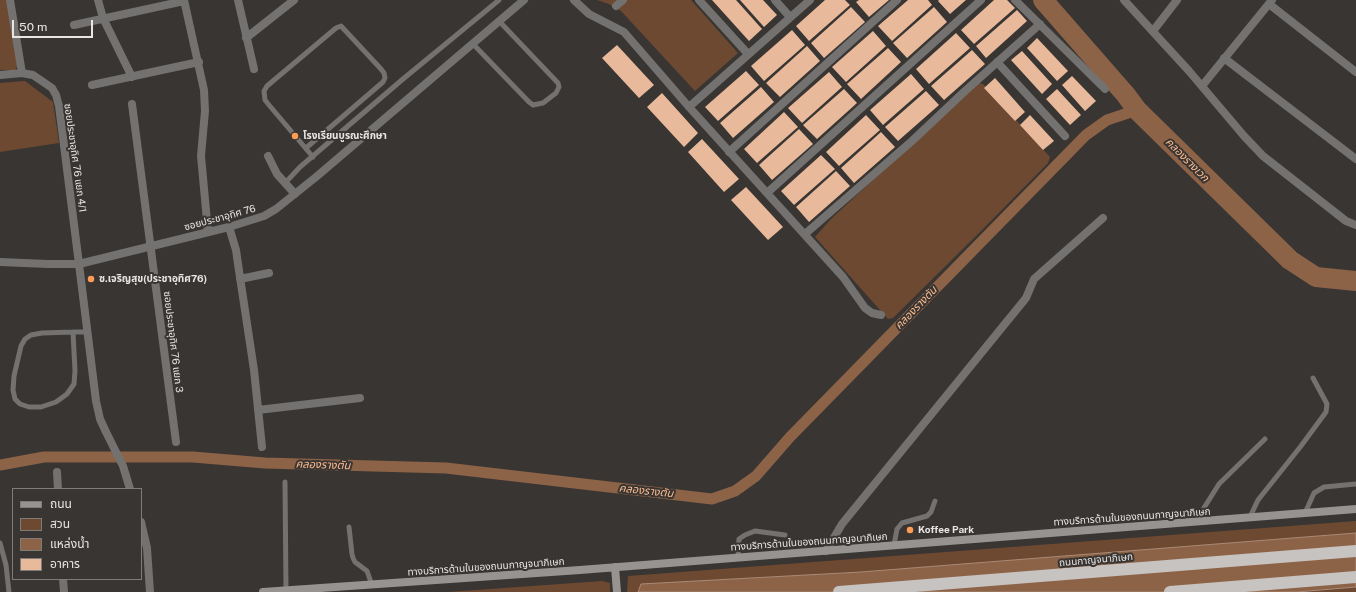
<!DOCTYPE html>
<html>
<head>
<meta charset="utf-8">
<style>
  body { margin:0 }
  #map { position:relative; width:1356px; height:592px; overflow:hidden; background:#393533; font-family:"Public Sans","Noto Sans Thai",sans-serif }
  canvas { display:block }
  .legend { position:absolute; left:12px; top:488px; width:130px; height:92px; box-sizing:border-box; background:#393533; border:1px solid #7f7c7a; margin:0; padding:5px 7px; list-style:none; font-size:12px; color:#e8e6e4 }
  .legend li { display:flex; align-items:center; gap:8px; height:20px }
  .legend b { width:20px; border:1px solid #7f7c7a }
  .scale { position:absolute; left:12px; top:20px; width:81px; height:18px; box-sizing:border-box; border:2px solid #e8e6e4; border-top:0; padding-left:5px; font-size:12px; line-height:14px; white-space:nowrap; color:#e8e6e4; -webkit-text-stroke:3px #393533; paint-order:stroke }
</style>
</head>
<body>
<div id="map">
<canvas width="1356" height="592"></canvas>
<ul class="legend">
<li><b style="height:5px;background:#969391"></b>ถนน</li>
<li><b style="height:11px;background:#6d4931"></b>สวน</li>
<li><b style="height:11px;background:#8d6347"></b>แหล่งน้ำ</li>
<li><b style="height:11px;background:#e8b99a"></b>อาคาร</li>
</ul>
<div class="scale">50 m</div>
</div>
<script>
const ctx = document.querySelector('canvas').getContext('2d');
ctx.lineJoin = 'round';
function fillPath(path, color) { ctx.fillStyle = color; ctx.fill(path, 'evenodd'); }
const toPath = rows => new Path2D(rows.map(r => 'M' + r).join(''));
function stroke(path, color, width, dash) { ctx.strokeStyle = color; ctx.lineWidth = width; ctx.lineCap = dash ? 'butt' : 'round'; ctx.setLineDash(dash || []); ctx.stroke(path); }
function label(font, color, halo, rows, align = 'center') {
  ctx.font = font + ' "Public Sans","Noto Sans Thai",sans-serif'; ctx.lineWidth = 4; ctx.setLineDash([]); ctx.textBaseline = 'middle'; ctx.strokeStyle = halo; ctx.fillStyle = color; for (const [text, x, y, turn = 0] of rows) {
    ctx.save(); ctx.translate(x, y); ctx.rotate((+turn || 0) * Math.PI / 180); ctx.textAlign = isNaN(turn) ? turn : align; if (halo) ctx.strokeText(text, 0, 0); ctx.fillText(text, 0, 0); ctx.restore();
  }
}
fillPath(toPath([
  [0,0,7,0,18,65,15,70,0,70],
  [597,0,691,0,738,53,695,91,621,11,609,4],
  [25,81,53,102,59,143,0,152,0,83],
  [977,83,983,84,1050,157,1048,163,981,231,893,318,888,319,815,237,830,220],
  [1356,521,1356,592,627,592,628,576],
  [602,581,610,583,610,592,448,592]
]), '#6d4931');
const water = toPath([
  [1356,533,1356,587,1297,592,638,592,641,584,861,572,1356,533]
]);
fillPath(water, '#8d6347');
stroke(water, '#a88a76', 1);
stroke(toPath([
  [0,465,44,457,193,457,265,463,446,468,712,499,735,491,756,476,790,437,1086,135,1107,120,1137,110]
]), '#8d6347', 11);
stroke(toPath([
  [1043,0,1126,95,1137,110,1290,260,1316,277,1356,281]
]), '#8d6347', 20);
fillPath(toPath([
  [712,0,736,0,762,29,749,41],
  [740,0,763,0,777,15,764,27],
  [825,0,845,0,850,5,809,41,796,26],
  [859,0,889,0,869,17,856,2],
  [908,0,928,0,932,5,892,41,878,26],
  [939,0,966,0,950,14,938,1],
  [994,0,1007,0,1015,8,974,44,961,30],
  [851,7,865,22,824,58,811,43],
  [934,7,947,22,907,58,893,43],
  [1017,10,1027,21,986,58,976,46],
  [792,30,805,45,764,81,751,66],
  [873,31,886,46,846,82,832,67],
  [956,33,970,48,929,84,916,69],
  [1037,38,1068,71,1057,81,1027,48],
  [617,45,654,85,639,98,602,58],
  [807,46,820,61,780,97,766,83],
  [888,48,901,62,861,99,847,84],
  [972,50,985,64,944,100,931,86],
  [1022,51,1052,84,1042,94,1011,60],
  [746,71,759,85,718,121,705,107],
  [829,72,842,87,802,123,788,108],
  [911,74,924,89,883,125,870,110],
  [1072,76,1096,101,1085,111,1062,85],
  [995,78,1025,112,1015,121,984,88],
  [761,87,774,102,733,138,720,123],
  [844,89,857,103,817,139,803,125],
  [1057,89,1081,115,1070,125,1046,99],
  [926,91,939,105,898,141,885,127],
  [662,93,698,133,684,147,647,107],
  [784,112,798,127,757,163,744,149],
  [866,115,880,130,839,166,826,152],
  [1030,115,1054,141,1043,150,1020,125],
  [799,129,813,144,772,180,759,165],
  [881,132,895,147,854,183,841,168],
  [702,139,739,179,724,192,688,152],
  [821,155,835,169,794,205,781,191],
  [836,171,850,186,809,222,796,207],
  [746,187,783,227,768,240,731,200]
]), '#e8b99a');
stroke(toPath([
  [473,44,529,102,533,105,543,103,556,93,559,87,558,83,499,21],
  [306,148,383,82,385,78,384,73,381,69,341,26,336,28,267,86,264,91,265,100,269,105,313,157],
  [286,182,300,167,403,79,499,0],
  [73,332,75,371,74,384,67,394,56,402,41,407,29,407,20,404,15,399,13,390,14,376,21,346,25,339,31,335,42,333,73,332,87,332],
  [285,482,286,590],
  [1305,513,1314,493,1324,487,1356,484],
  [1250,517,1258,500,1301,446,1326,412,1327,404,1313,378],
  [1195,522,1219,484,1265,439],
  [349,527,352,554,353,558,355,562,367,571,372,585],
  [0,543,6,565,9,592],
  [894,545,897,529,902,523,927,516,931,512,935,501],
  [738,557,739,539,745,535,755,531,785,535]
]), '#737270', 5);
stroke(toPath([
  [10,0,22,73],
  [98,0,103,18,132,77],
  [184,0,204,90,205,111,201,156,208,232],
  [238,0,254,69],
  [574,0,589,14,624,32,689,107,843,277,865,308,872,313,881,315],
  [699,0,748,54],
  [775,0,790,17],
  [1015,0,1105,89],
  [1124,0,1189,71,1244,136,1263,156,1346,221,1356,225],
  [1269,4,1356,72],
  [616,6,623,0],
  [74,25,184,1],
  [1153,31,1177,0],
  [246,38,294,0],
  [1224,58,1356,159],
  [997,62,1065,136],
  [0,75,22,73,33,75,52,88,56,95,59,106,79,264,48,264,0,262],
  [92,85,199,62],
  [1202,86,1272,0],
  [132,104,176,442],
  [689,107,810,0],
  [729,152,897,0],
  [268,156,277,174,295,194],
  [767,193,981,0],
  [229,227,236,250,238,264,254,370,262,447],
  [805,234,912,141,965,91,1040,24],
  [240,279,269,273],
  [258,410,360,398],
  [57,472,58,489],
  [130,489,123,466,106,432,100,419,96,401,79,264,229,227,264,216,276,209,316,177,524,0],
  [141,522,147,548,150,592],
  [826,551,842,524,1026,298,1034,279,1103,218],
  [63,579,64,592]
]), '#737270', 8);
stroke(toPath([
  [615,567,617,592],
  [263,592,580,570,1356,509]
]), '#969391', 8);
stroke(toPath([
  [839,592,1356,551],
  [1170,592,1356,577]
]), '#c7c3c0', 12);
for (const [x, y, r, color] of [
  [295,136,4,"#fd9c56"],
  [91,279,4,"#fd9c56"],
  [910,530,4,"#fd9c56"]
]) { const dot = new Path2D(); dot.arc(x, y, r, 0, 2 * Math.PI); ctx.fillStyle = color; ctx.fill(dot); stroke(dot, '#393533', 1.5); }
label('bold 10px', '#e8e6e4', '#393533', [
  ["โรงเรียนบูรณะศึกษา",303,136],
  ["ซ.เจริญสุข(ประชาอุทิศ76)",99,279],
  ["Koffee Park",918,530]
], 'left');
label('10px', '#e8e6e4', '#393533', [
  ["ซอยประชาอุทิศ 76 แยก 4/1",75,158,82],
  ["ซอยประชาอุทิศ 76",220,218,-15],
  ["ซอยประชาอุทิศ 76 แยก 3",173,342,83],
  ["ทางบริการด้านในของถนนกาญจนาภิเษก",1132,517,-4],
  ["ทางบริการด้านในของถนนกาญจนาภิเษก",809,542,-4],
  ["ถนนกาญจนาภิเษก",1096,560,-5],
  ["ทางบริการด้านในของถนนกาญจนาภิเษก",486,567,-4]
]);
label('italic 11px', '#febb8e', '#393533', [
  ["คลองรางเวก",1187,160,45],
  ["คลองรางตัน",916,308,-46],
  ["คลองรางตัน",323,465,2],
  ["คลองรางตัน",646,491,6]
]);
</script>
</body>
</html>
